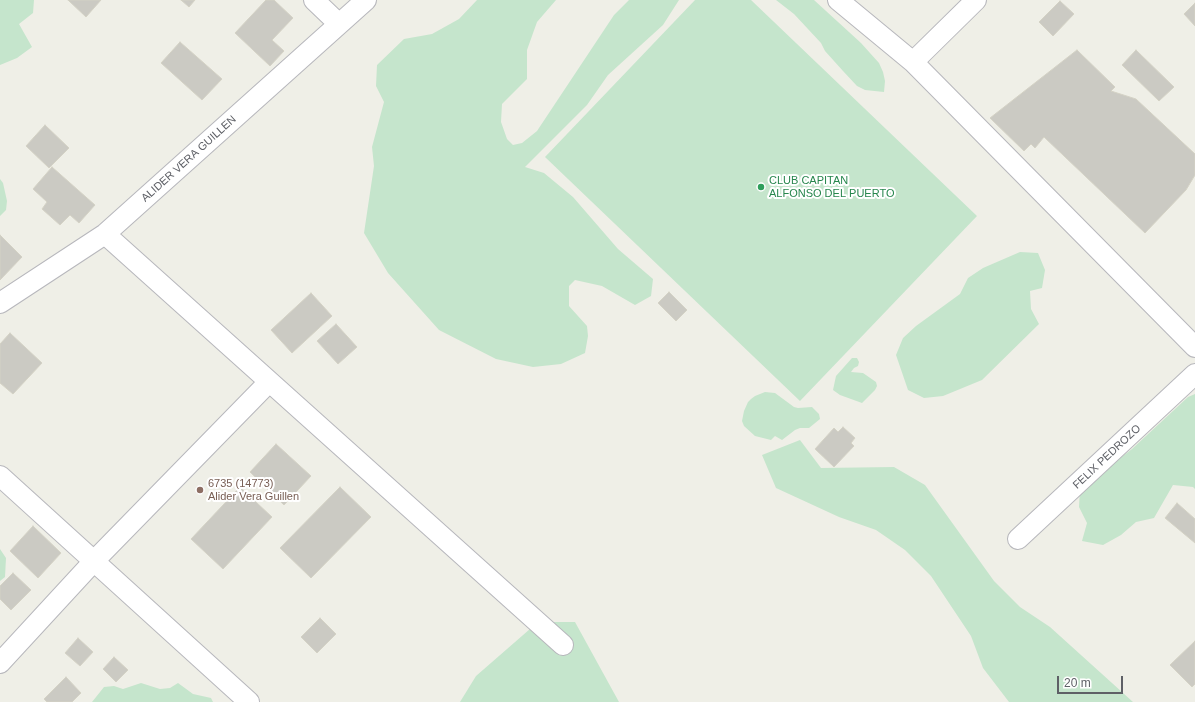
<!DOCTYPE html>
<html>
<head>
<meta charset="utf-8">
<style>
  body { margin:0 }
  #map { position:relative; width:1195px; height:702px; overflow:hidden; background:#efefe7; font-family:Arial,sans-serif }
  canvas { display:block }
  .scale { position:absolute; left:1057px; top:676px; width:66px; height:18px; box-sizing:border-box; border:2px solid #5e6066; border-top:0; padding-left:5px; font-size:12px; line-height:14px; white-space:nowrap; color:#5e6066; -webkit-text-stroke:3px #fff; paint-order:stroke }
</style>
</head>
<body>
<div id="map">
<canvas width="1195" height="702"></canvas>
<div class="scale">20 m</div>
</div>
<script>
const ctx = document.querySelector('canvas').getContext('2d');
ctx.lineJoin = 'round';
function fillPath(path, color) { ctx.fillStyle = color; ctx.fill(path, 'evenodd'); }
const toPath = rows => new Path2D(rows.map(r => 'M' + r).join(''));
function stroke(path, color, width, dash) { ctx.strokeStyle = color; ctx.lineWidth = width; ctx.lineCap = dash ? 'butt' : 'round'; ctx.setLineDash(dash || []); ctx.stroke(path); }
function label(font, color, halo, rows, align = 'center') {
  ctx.font = font + ' Arial,sans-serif'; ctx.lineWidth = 4; ctx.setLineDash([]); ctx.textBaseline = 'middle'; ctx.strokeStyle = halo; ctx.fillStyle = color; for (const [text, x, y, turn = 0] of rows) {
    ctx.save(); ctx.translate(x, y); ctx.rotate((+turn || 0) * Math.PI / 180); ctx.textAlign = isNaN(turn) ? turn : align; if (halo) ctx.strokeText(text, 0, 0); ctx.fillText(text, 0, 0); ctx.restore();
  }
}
fillPath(toPath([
  [0,0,34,0,33,13,19,24,32,47,17,58,0,65],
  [477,0,556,0,537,22,527,50,527,79,502,104,501,122,507,139,513,145,522,143,537,131,614,15,629,0,679,0,663,25,608,75,587,105,525,167,544,173,573,197,618,249,653,279,651,296,635,305,602,286,575,280,569,286,569,306,587,326,588,336,585,353,561,364,533,367,496,359,439,330,388,273,364,233,374,166,372,147,384,102,376,86,377,65,404,39,432,34,459,19],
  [695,0,751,0,977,216,800,401,545,157],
  [776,0,814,0,861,43,879,63,883,72,885,81,884,92,865,90,857,86,843,71,825,51,821,43,794,14],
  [0,179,3,183,7,201,6,210,0,216],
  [1020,252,1038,253,1045,270,1042,288,1030,291,1031,309,1039,324,982,380,943,396,924,398,908,390,896,355,903,338,916,326,960,294,968,278,983,268],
  [852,358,857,358,859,362,858,366,854,368,851,372,863,373,876,382,877,386,875,390,862,403,840,395,833,390,836,376],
  [765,392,775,393,794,407,798,408,812,407,819,414,820,419,809,428,800,428,795,430,782,440,775,436,771,440,755,436,744,426,742,421,744,411,748,402,751,399,755,396],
  [1195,394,1195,489,1193,487,1173,485,1154,518,1136,522,1121,535,1103,545,1082,541,1087,523,1079,507,1080,489,1132,449,1188,397],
  [800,440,821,468,894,467,925,485,994,581,1020,607,1050,627,1133,702,1009,702,983,668,971,636,931,576,905,550,876,530,839,517,776,488,762,455],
  [0,549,6,558,5,577,0,581],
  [538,622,575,622,619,702,460,702,476,676],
  [141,683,160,689,170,688,178,683,193,694,211,698,213,702,92,702,104,687,114,686,123,689]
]), '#c5e5cc');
const building = toPath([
  [68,0,101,0,86,17,68,0],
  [181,0,195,0,189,7,181,0],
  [266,0,274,0,293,18,272,40,284,51,270,66,235,33,266,0],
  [1060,1,1074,14,1053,36,1039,22,1060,1],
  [1195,3,1195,26,1184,14,1195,3],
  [180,42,222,79,202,100,161,63,180,42],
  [1077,50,1115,87,1111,91,1136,99,1195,154,1195,175,1186,190,1145,233,1044,137,1035,148,1031,144,1024,151,990,118,1077,50],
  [1136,50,1174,87,1159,101,1122,65,1136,50],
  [45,125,69,148,49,168,26,146,45,125],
  [52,167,95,205,79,223,70,215,60,225,42,209,47,202,33,189,52,167],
  [0,235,22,257,0,280,0,235],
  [669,292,687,310,676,321,658,303,669,292],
  [311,293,332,316,292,353,271,330,311,293],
  [336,324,357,347,338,364,317,341,336,324],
  [10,333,42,363,13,394,0,383,0,344,10,333],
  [843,427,855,438,851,443,854,446,834,467,815,449,834,428,838,432,843,427],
  [276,444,311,476,284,505,250,472,276,444],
  [240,487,272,517,223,569,191,539,240,487],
  [340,487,371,517,311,578,280,548,340,487],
  [1177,503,1195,519,1195,543,1165,518,1177,503],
  [33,526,61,553,38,578,10,551,33,526],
  [13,573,31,590,11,610,0,599,0,586,13,573],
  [320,618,336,634,317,653,301,637,320,618],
  [78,638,93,652,80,666,65,653,78,638],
  [1195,641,1195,684,1192,687,1170,665,1195,641],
  [114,657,128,670,116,682,103,669,114,657],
  [66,677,81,693,72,702,47,702,44,699,66,677]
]);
fillPath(building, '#cbcac3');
stroke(building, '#d4d2c5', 1);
const minor = toPath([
  [314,0,339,24],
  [838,0,913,62,1195,347],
  [913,62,976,0],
  [105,234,563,645],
  [0,303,105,234,366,0],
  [0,476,249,702],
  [1018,539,1195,374],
  [0,663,94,561,269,382]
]);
stroke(minor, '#b7b7bc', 22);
stroke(minor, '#fff', 20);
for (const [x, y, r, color] of [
  [761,187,4,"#2e9e5b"],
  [200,490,4,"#8d6e63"]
]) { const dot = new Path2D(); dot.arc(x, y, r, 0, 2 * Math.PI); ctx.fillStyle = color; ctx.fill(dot); stroke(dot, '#fff', 1.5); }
label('11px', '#5e6066', '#fff', [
  ["ALIDER VERA GUILLEN",189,159,-42],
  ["FELIX PEDROZO",1107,457,-43]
]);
label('11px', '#27864d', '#fff', [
  ["CLUB CAPITAN",769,181],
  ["ALFONSO DEL PUERTO",769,194]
], 'left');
label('11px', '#785e54', '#fff', [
  ["6735 (14773)",208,484],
  ["Alider Vera Guillen",208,497]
], 'left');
</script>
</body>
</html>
